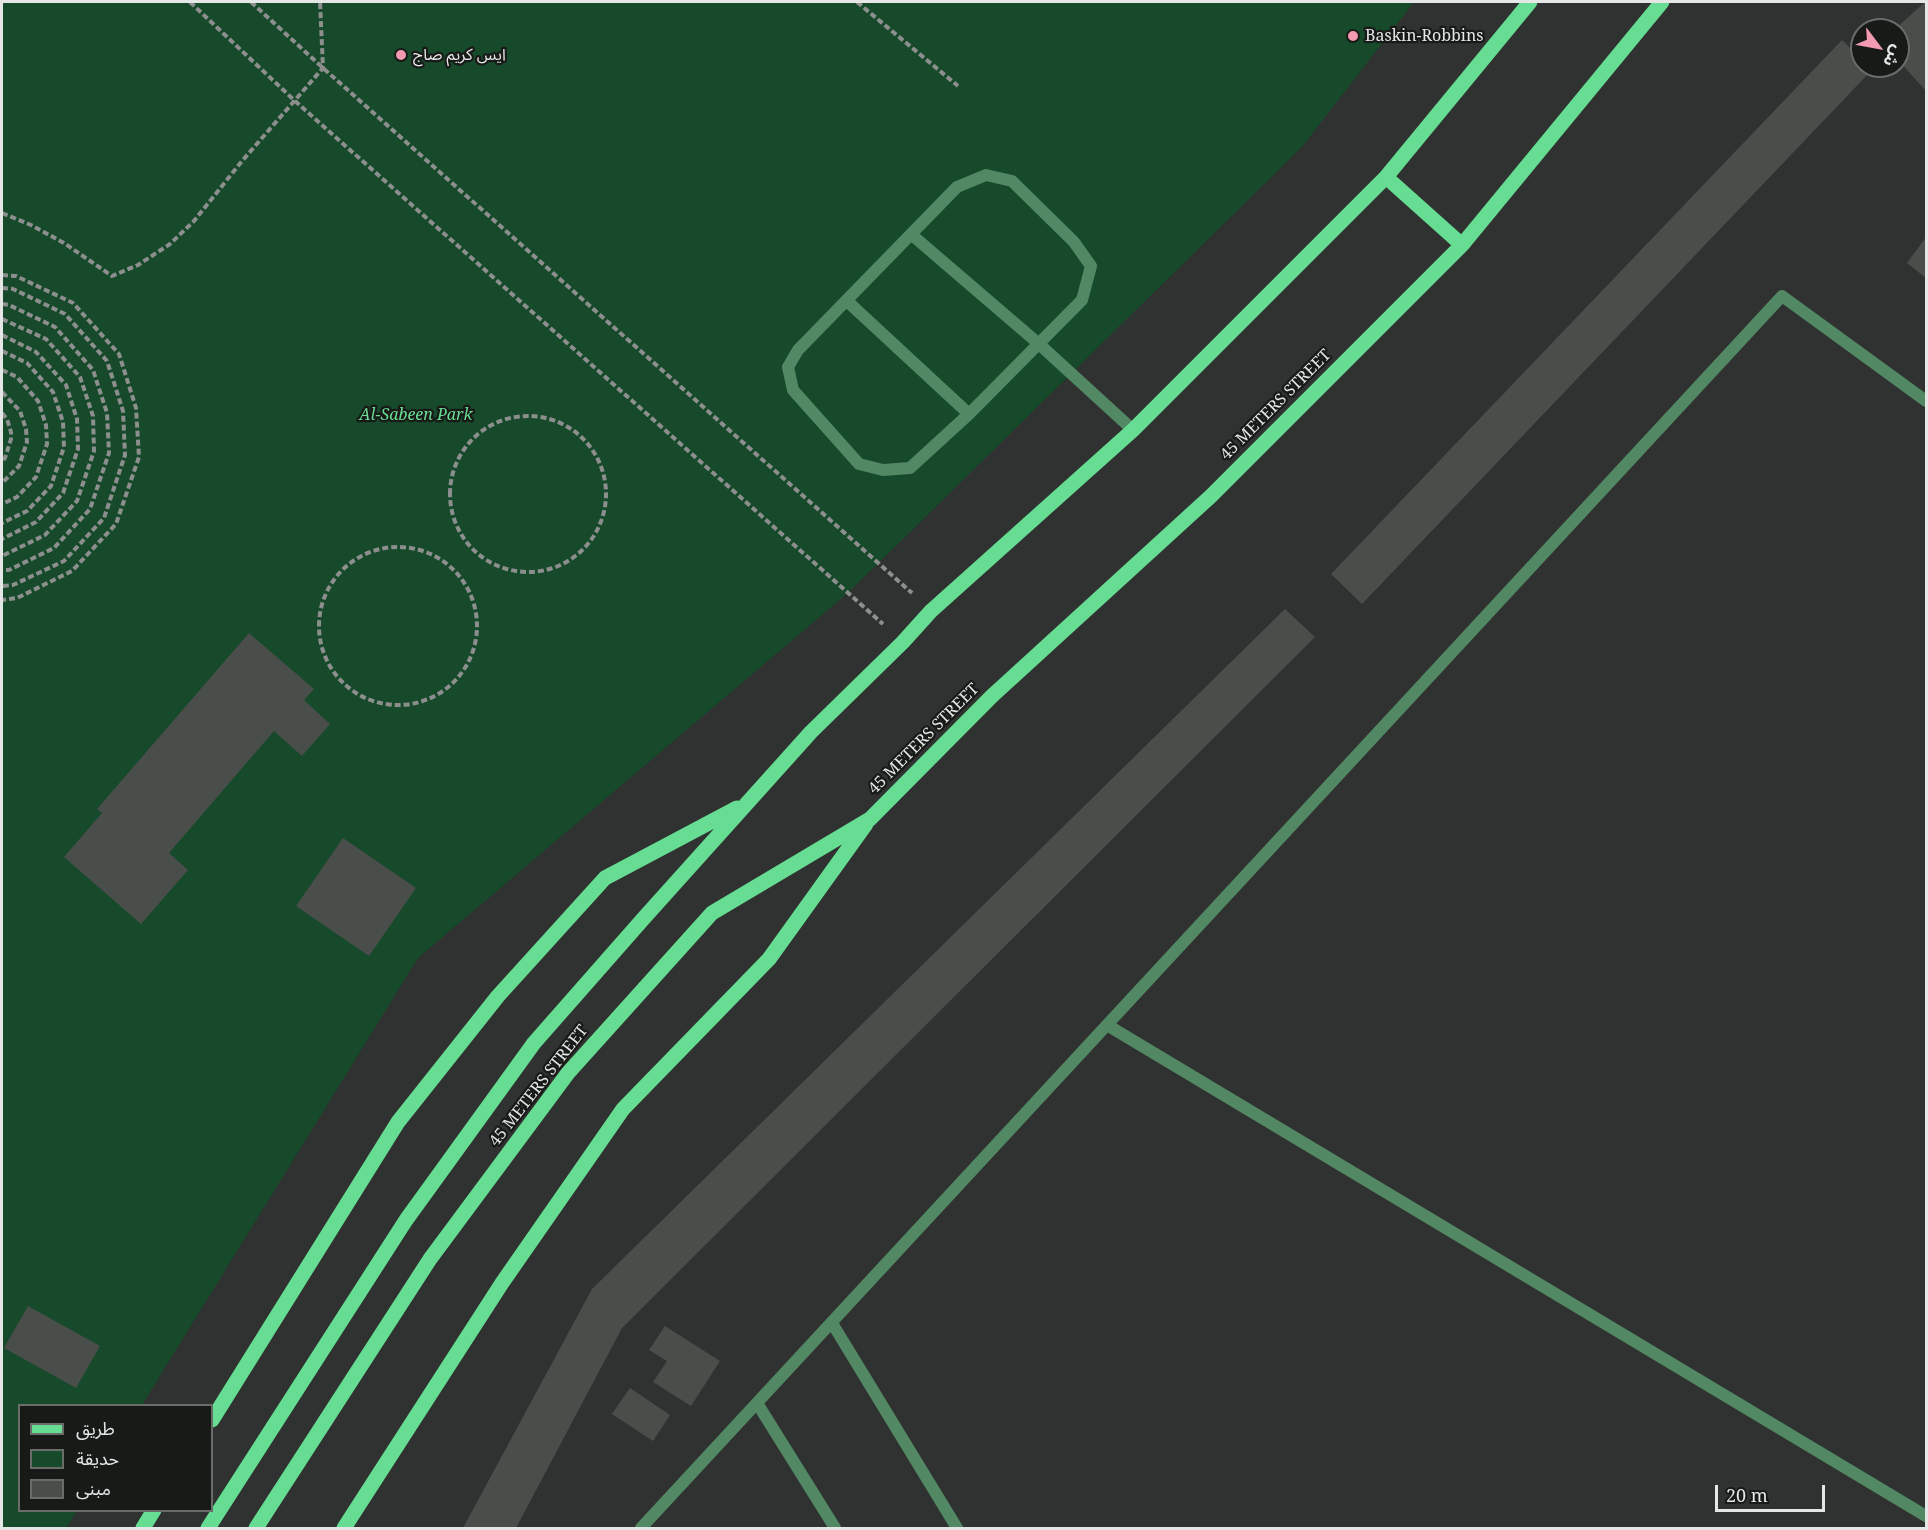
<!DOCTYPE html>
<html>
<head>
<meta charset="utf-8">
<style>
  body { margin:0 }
  #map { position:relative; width:1928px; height:1530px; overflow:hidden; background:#2f3230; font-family:"Noto Serif","Noto Sans Arabic",serif }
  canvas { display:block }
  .frame { position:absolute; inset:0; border:3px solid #e5e7e6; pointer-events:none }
  .legend { position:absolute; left:18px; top:1404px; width:195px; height:108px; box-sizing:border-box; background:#181a18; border:2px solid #6a6c6a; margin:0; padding:8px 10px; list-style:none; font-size:18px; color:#e5e7e6 }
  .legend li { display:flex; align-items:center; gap:12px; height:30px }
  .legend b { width:30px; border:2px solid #6a6c6a }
  .north { position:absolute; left:1850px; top:18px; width:60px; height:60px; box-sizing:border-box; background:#181a18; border:2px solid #6a6c6a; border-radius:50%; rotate:122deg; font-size:16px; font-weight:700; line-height:24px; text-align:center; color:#e5e7e6 }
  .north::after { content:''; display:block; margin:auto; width:21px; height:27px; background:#f29ab0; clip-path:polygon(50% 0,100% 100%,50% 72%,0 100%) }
  .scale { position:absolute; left:1715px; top:1485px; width:110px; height:27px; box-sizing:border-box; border:3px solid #e5e7e6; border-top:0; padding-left:8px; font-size:18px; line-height:21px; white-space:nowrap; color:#e5e7e6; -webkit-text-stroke:4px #181a18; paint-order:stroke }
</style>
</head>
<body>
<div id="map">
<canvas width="1928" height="1530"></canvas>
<div class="frame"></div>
<ul class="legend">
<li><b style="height:8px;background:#66dd92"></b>طريق</li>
<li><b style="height:16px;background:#17492b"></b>حديقة</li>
<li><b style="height:16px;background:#4a4e4b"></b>مبنى</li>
</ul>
<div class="north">ش</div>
<div class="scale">20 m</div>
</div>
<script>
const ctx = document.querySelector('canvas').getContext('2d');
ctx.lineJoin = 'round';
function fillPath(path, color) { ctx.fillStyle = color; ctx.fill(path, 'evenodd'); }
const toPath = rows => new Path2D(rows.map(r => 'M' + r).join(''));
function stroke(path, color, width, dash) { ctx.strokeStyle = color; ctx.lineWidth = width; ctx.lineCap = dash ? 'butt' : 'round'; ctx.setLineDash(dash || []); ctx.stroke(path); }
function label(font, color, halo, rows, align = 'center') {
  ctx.font = font + ' "Noto Serif","Noto Sans Arabic",serif'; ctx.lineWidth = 4.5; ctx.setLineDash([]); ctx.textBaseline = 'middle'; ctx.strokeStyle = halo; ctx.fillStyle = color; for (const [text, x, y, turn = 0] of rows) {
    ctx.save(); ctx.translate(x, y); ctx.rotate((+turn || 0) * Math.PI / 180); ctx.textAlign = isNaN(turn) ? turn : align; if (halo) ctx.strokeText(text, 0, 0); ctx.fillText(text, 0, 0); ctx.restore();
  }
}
fillPath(toPath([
  [2,2,1414,2,1302,147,849,592,418,958,142,1405,20,1406,20,1510,77,1511,66,1528,2,1528]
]), '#17492b');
fillPath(toPath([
  [1925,2,1926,2,1926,91,1898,60,1898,30,1894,30],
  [1842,40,1862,60,1862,66,1869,66,1872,70,1362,604,1331,574],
  [1926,237,1926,278,1907,263],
  [1285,609,1315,637,622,1328,516,1528,463,1528,592,1289],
  [249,633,314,689,304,700,330,724,302,756,274,731,169,853,188,870,141,924,64,857,102,813,97,809],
  [343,838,416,888,369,956,296,906],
  [28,1306,100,1346,76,1388,4,1348],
  [665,1326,720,1361,691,1406,653,1382,667,1361,649,1350],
  [630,1388,670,1415,653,1441,612,1414]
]), '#4a4e4b');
stroke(toPath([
  [190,2,295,101,883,624],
  [251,2,323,68,912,593],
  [857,2,958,86],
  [2,213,31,225,64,243,112,276,138,265,170,244,194,221,242,161,323,68,320,2],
  [2,275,16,276,73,303,119,354,136,408,139,457,116,524,72,571,17,598,2,600],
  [2,288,13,289,65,314,107,361,123,411,125,455,104,518,64,561,13,585,2,586],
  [2,304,9,305,55,327,93,370,107,413,109,453,90,509,54,548,9,570,2,570],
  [2,319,46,339,80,377,93,416,94,451,77,501,45,535,2,556],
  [2,335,36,352,66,385,77,419,78,449,63,493,36,522,2,539],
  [2,351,27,363,53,392,63,422,64,447,51,486,27,511,2,523],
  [2,370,17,377,38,401,46,425,47,444,36,477,17,497,2,504],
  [2,392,20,411,26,429,27,442,19,466,2,483],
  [2,413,7,419,11,432,11,439,5,458,2,462],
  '450 494a78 78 0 1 1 156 0a78 78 0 1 1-156 0Z',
  '319 626a79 79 0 1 1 158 0a79 79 0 1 1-158 0Z'
]), '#8c8f8d', 4, [6, 3]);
stroke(toPath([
  [986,175,1012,181,1074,242,1091,266,1082,300,969,414,910,468,883,470,859,464,793,390,788,367,798,350,957,187,986,175],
  [912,235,1039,344,1133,430],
  [847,301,969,414],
  [1107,1025,1926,1516],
  [832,1323,957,1528],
  [757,1403,835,1528],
  [641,1528,1782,296,1926,401]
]), '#528863', 12);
stroke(toPath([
  [1386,177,1462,245],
  [212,1420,398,1122,498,996,605,878,737,808],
  [143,1528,154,1510],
  [208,1528,406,1220,534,1043,643,919,811,732,903,642,931,611,1133,430,1386,177,1530,2],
  [256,1528,430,1259,568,1073,712,913,870,819,992,696,1211,496,1462,245,1662,2],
  [344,1528,502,1283,623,1109,769,959,866,824]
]), '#66dd92', 15);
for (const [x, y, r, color] of [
  [1353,36,6,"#f29ab0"],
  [401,55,6,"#f29ab0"]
]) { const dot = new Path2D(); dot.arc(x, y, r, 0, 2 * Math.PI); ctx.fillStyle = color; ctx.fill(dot); stroke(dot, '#181a18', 2); }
label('16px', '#e5e7e6', '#181a18', [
  ["Baskin-Robbins",1365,36],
  ["ايس كريم صاج",413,55]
], 'left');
label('16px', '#e5e7e6', '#181a18', [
  ["45 METERS STREET",1276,405,-45],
  ["45 METERS STREET",924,739,-45],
  ["45 METERS STREET",539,1086,-52]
]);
label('italic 16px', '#68dc92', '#181a18', [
  ["Al-Sabeen Park",416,415]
]);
</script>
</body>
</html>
